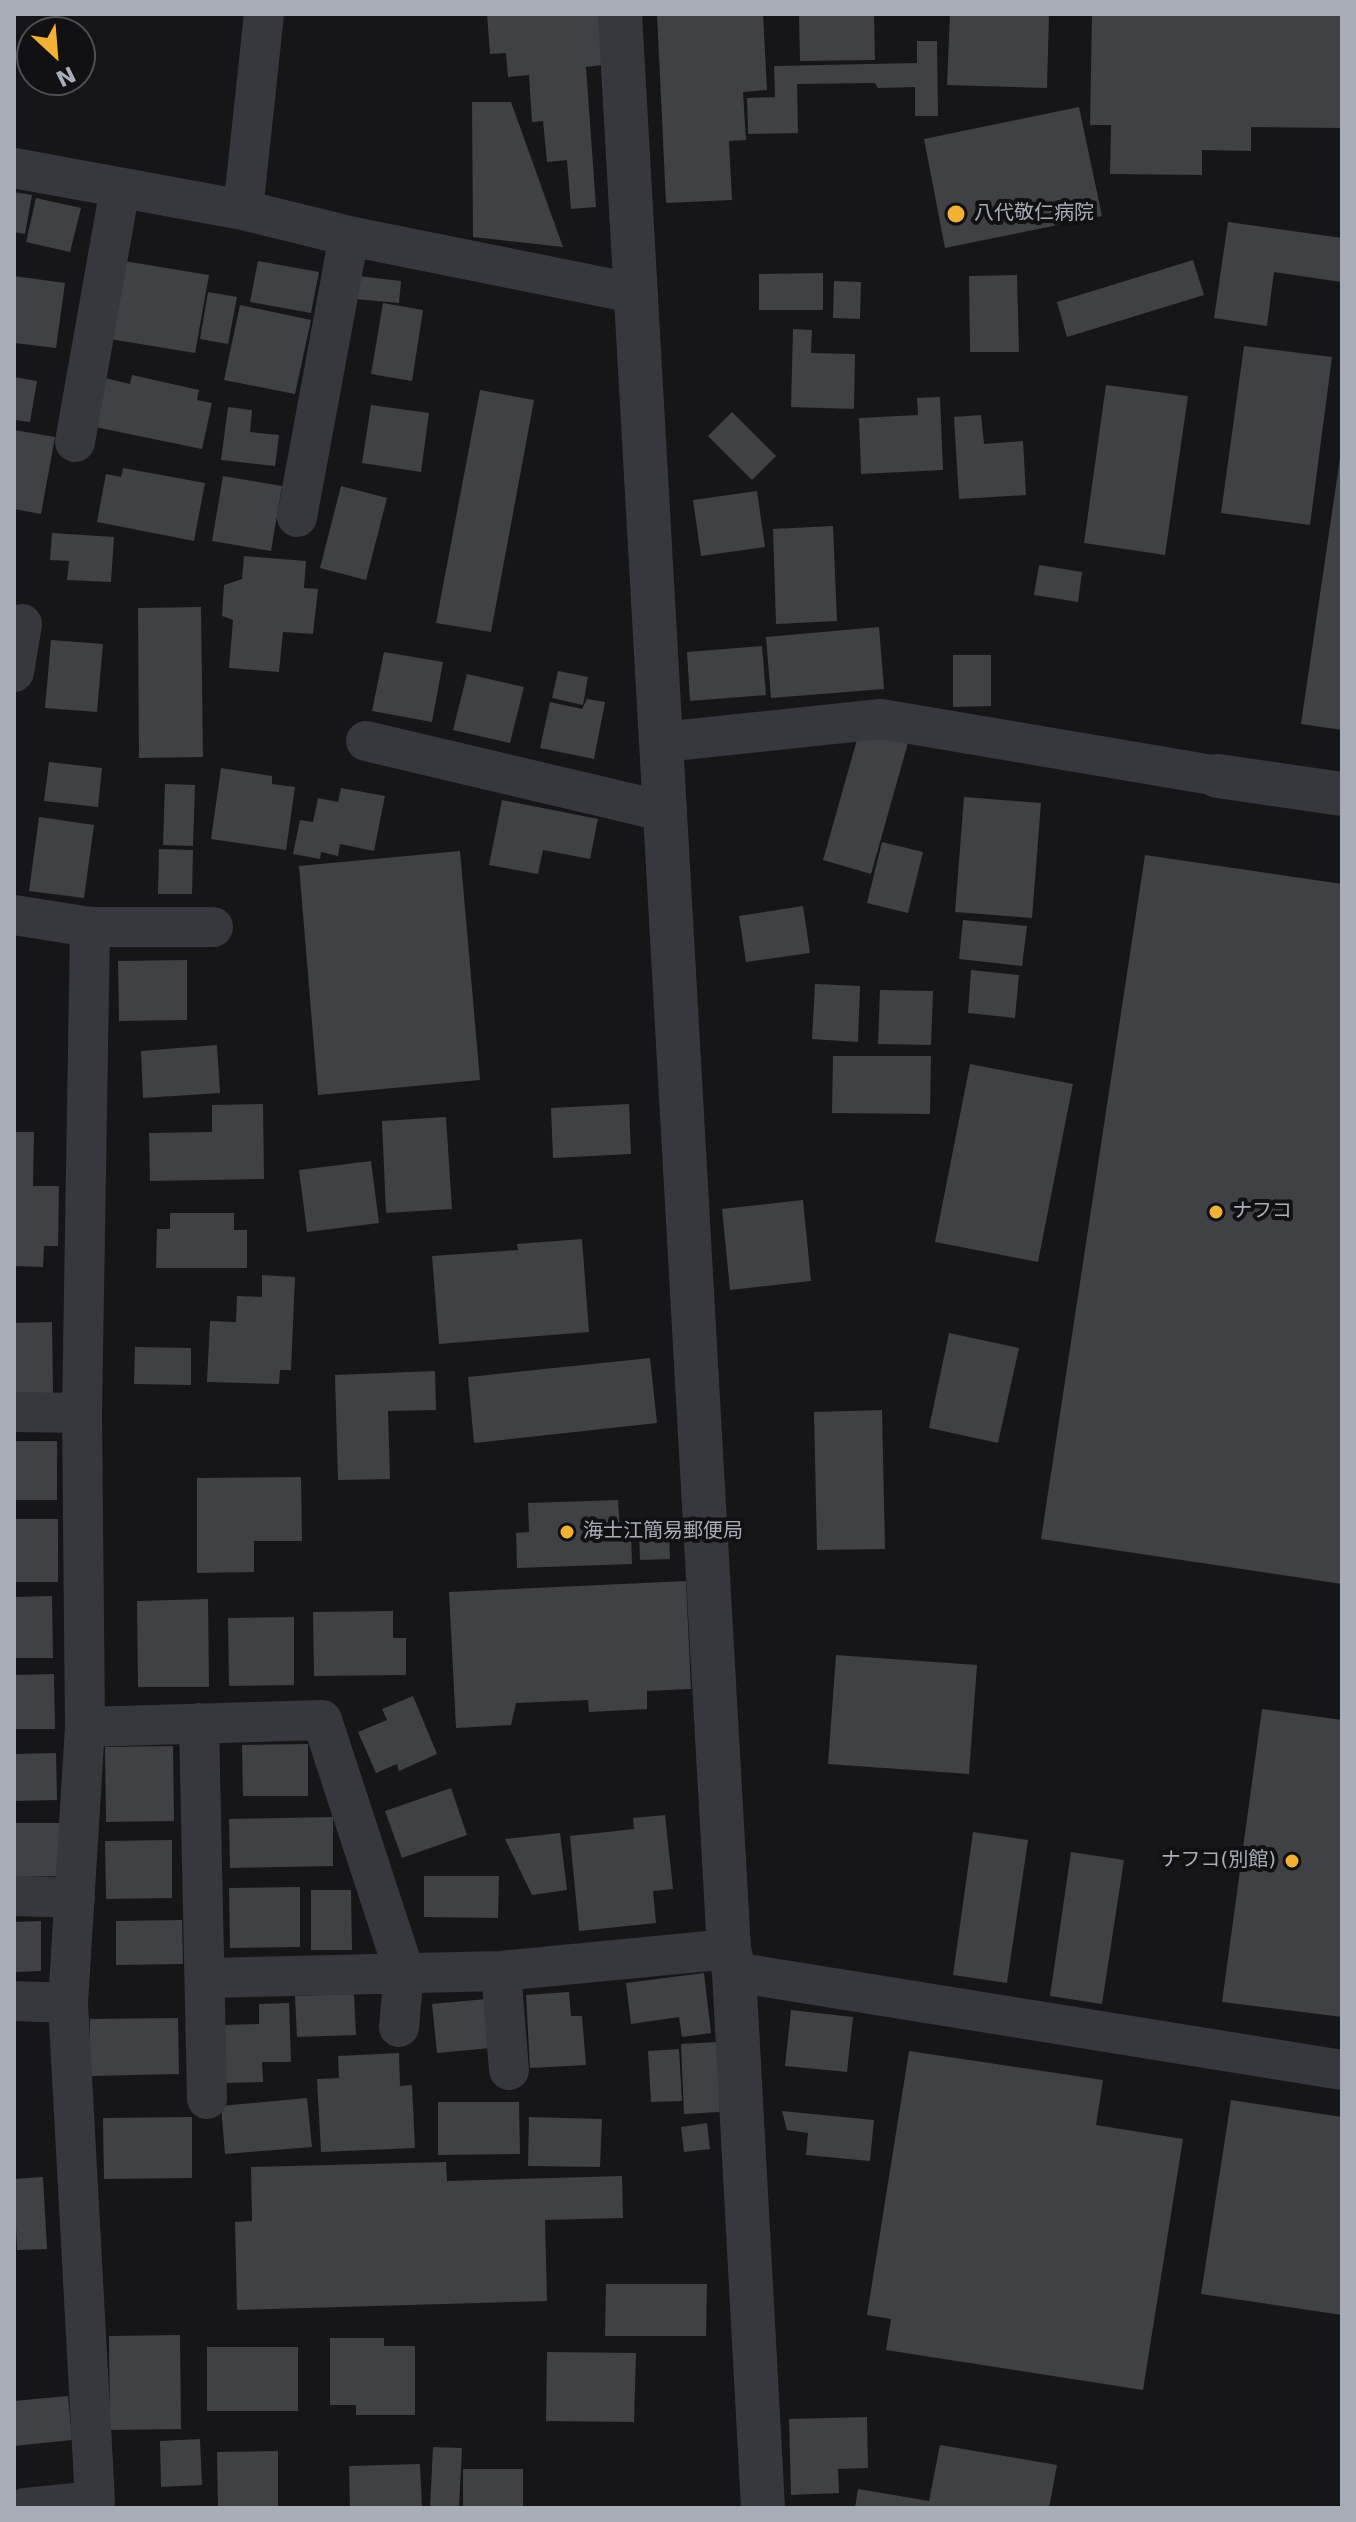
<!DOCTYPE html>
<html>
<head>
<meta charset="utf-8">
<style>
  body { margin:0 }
  #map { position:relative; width:1356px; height:2522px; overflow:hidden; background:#161618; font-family:"DejaVu Sans",sans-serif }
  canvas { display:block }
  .frame { position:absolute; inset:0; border:16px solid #a8adb8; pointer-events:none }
  .north { position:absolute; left:16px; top:16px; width:80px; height:80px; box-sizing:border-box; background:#111113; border:2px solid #4d4f55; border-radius:50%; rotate:154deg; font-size:22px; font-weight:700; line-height:32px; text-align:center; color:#a8adb8 }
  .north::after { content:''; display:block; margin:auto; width:28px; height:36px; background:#f2b134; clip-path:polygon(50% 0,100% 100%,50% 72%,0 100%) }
</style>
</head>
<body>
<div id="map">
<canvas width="1356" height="2522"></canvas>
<div class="frame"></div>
<div class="north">N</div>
</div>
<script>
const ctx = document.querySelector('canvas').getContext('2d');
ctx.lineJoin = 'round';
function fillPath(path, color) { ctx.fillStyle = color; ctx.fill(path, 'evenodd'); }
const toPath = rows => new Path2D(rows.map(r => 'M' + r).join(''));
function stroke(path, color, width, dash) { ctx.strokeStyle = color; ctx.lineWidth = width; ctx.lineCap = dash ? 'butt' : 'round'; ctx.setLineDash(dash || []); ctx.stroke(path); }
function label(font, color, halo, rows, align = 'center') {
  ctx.font = font + ' "DejaVu Sans","Noto Sans JP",sans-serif'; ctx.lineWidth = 8; ctx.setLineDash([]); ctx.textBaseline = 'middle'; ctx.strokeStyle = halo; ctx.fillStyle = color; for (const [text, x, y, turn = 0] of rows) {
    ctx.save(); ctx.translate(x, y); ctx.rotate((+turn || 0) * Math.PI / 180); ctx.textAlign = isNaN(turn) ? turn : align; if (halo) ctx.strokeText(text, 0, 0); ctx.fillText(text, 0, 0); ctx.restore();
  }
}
fillPath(toPath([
  [487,14,599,14,603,65,586,67,596,207,571,209,567,160,547,162,543,121,532,122,529,75,508,77,506,53,490,54],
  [657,14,763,14,767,90,743,92,746,140,729,141,732,200,666,203],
  [799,14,874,14,875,60,800,61],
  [950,14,1049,14,1047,88,947,85],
  [1092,14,1342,14,1342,128,1251,127,1251,151,1202,150,1202,175,1110,174,1111,125,1090,125],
  [917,41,937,41,938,116,915,116,915,87,878,88,875,83,797,84,798,133,748,134,747,98,775,97,774,66,917,63],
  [472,102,511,102,563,247,473,237],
  [1079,107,1102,216,945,248,924,139],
  [14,192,32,195,25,234,14,232],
  [36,198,81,208,70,252,26,242],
  [1228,222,1342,238,1341,282,1274,272,1267,326,1214,318],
  [1193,260,1204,295,1067,337,1057,302],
  [124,261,209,275,195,353,110,339],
  [258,261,319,272,311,313,250,302],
  [823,273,823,310,759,310,759,274],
  [1017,275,1019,352,970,352,969,276],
  [14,276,65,283,56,348,14,343],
  [358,276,401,281,399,303,355,299],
  [834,281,861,282,860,319,833,318],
  [208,292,237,297,228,344,200,339],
  [383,303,423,310,412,381,371,374],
  [240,305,311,320,295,394,224,380],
  [793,329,812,330,811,353,855,354,854,409,791,407],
  [1244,346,1332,357,1310,525,1221,513],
  [132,375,199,390,197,400,212,403,202,449,95,427,105,378,130,384],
  [14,377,37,381,30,422,14,420],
  [1106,385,1188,396,1165,555,1084,543],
  [480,390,534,400,491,632,436,623],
  [940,397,943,470,861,474,859,418,918,415,917,398],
  [371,405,429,413,421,472,362,463],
  [228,407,252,410,250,432,279,435,275,466,221,460],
  [732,412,776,456,752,480,708,436],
  [981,415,984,444,1023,441,1026,495,959,499,954,417],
  [14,430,55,437,41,514,14,509],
  [1340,458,1342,458,1342,730,1301,724],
  [123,468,205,483,194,541,97,522,106,474,121,477],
  [223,476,282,486,271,551,212,541],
  [341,486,387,498,366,580,320,568],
  [757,491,765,547,701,556,693,500],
  [833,526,837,621,776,624,773,529],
  [52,533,114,537,111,582,67,580,69,561,50,560],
  [244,556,306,561,304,588,318,589,313,634,283,632,279,672,229,668,233,620,222,616,224,585,242,579],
  [1039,565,1082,572,1078,602,1034,595],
  [201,607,203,757,139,758,138,608],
  [879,627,884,689,771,698,766,637],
  [51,640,103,644,97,712,45,708],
  [762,646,766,695,690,701,687,652],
  [384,652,443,662,432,722,372,711],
  [953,655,991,655,991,706,953,707],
  [558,671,588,677,583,705,552,698],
  [467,674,524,687,510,743,453,730],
  [587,699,605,702,594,759,540,748,550,702,582,709],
  [860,729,908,743,871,874,823,860],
  [49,762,102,768,98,807,44,801],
  [221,768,272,776,272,784,295,787,286,850,211,839],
  [165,784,195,785,193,846,163,845],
  [341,788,385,796,374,851,340,844,338,856,321,852,320,859,293,854,300,820,313,822,318,798,338,802],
  [964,797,1041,803,1032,918,955,912],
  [502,800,598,819,590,859,543,850,538,874,489,865],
  [39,817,94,825,84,898,29,891],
  [882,842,923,852,908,913,867,903],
  [159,849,193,850,192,894,158,894],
  [460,851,480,1080,318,1095,299,866],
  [1145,855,1342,884,1342,1584,1041,1539],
  [803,906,810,953,746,962,739,916],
  [963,920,1027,926,1022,966,959,959],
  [187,960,187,1020,119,1021,118,961],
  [971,970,1019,975,1015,1018,968,1013],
  [815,984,860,986,858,1042,812,1039],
  [880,990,933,991,931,1045,878,1044],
  [217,1045,220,1093,143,1098,141,1051],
  [833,1056,931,1056,930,1114,832,1113],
  [970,1064,1073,1084,1038,1262,935,1242],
  [263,1104,264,1179,150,1181,149,1133,212,1132,212,1105],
  [629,1104,631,1154,553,1158,551,1108],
  [446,1117,452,1209,386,1213,382,1121],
  [14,1132,34,1132,33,1186,59,1186,58,1246,44,1246,43,1267,14,1266],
  [371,1161,379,1223,307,1232,299,1170],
  [803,1200,811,1281,730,1290,722,1209],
  [170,1213,234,1213,234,1230,247,1230,247,1268,156,1268,157,1229,170,1229],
  [582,1239,589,1332,439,1344,432,1256,518,1250,517,1244],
  [262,1275,295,1277,291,1370,280,1370,279,1384,207,1382,210,1321,236,1322,237,1296,262,1297],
  [52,1322,53,1393,14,1394,14,1323],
  [949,1333,1019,1348,998,1443,929,1428],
  [135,1347,191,1348,191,1385,134,1384],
  [650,1358,657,1423,474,1443,468,1377],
  [435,1371,436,1410,388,1411,390,1479,338,1480,335,1375],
  [882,1410,885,1549,817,1550,814,1412],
  [14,1441,57,1441,57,1500,14,1500],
  [301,1477,302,1541,254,1541,254,1572,197,1573,197,1478],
  [618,1500,620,1531,631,1531,632,1564,517,1568,516,1533,529,1532,528,1503],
  [14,1519,58,1519,58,1582,14,1582],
  [669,1532,670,1559,640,1560,639,1533],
  [686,1581,691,1689,647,1691,647,1709,589,1712,588,1700,516,1703,511,1725,456,1728,449,1592],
  [52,1596,53,1658,14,1658,14,1597],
  [208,1599,209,1687,138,1687,137,1601],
  [393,1611,393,1638,406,1638,406,1675,314,1676,313,1612],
  [294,1617,294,1685,229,1686,228,1618],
  [836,1655,977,1665,969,1774,828,1764],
  [54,1674,55,1729,14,1729,14,1675],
  [413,1696,437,1754,399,1771,397,1764,376,1773,358,1732,387,1720,382,1709],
  [1262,1709,1342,1720,1342,2017,1222,2002],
  [308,1744,308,1796,243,1796,242,1745],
  [173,1746,174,1821,106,1822,105,1747],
  [56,1753,57,1800,14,1801,14,1754],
  [451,1788,467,1835,402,1858,385,1811],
  [665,1815,673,1889,653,1891,656,1923,579,1931,570,1836,634,1829,633,1818],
  [333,1817,333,1866,230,1868,229,1819],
  [14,1823,64,1823,65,1876,14,1877],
  [973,1832,1028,1840,1007,1983,953,1975],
  [560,1833,567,1890,532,1895,505,1839],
  [172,1840,172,1898,106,1899,105,1841],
  [1071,1852,1124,1860,1102,2004,1050,1996],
  [424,1876,499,1876,498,1918,424,1917],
  [300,1887,300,1947,230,1948,229,1888],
  [311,1890,351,1890,352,1950,311,1950],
  [182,1920,183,1964,116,1965,116,1921],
  [41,1921,41,1971,14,1972,14,1922],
  [704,1973,711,2033,682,2037,679,2017,631,2024,626,1983],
  [569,1992,571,2016,582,2016,586,2065,530,2068,526,1995],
  [354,1994,356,2035,297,2037,295,1996],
  [487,1999,491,2048,437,2053,432,2004],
  [289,2003,291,2062,262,2062,263,2082,226,2083,224,2025,259,2024,259,2004],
  [791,2010,853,2017,847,2072,785,2066],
  [178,2018,179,2074,90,2076,90,2019],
  [717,2042,720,2112,684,2114,681,2044],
  [679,2049,682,2101,651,2102,648,2051],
  [909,2051,1103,2080,1096,2125,1183,2139,1143,2390,886,2350,891,2319,867,2315],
  [399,2053,400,2086,412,2085,415,2148,321,2152,317,2079,339,2078,338,2056],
  [307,2098,312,2147,225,2154,221,2106],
  [1231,2100,1342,2117,1342,2315,1201,2294],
  [438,2102,519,2102,520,2154,438,2155],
  [782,2111,874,2120,870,2161,806,2155,808,2133,787,2130],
  [192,2117,192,2178,104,2179,103,2118],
  [529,2117,602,2119,600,2167,528,2166],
  [707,2123,710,2149,684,2152,681,2127],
  [446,2162,447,2181,622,2176,623,2218,545,2220,547,2301,237,2310,235,2222,252,2221,251,2167],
  [43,2177,47,2249,17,2250,14,2179],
  [606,2284,707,2284,706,2336,605,2336],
  [180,2335,181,2429,110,2430,109,2336],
  [330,2338,384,2338,384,2346,415,2346,415,2415,356,2415,356,2405,330,2405],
  [207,2347,298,2347,298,2411,207,2411],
  [547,2352,636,2353,634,2422,546,2421],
  [68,2396,72,2440,14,2446,14,2401],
  [867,2417,868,2468,838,2469,839,2493,791,2495,789,2419],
  [200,2439,202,2485,161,2487,160,2441],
  [940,2445,1057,2465,1049,2508,855,2508,858,2489,929,2501],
  [433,2447,462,2448,459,2508,430,2508],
  [278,2451,278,2508,218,2508,217,2452],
  [420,2464,422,2508,350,2508,349,2466],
  [463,2469,523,2469,523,2508,463,2508]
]), '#404145');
stroke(toPath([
  [14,168,243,210,349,236,638,294],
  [243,210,264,14],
  [75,442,120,188],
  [297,517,349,236],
  [14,672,22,624],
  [366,741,667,812],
  [663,742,881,719,1218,776],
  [14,915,90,927,82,1413,85,1727,68,2003,95,2501,25,2508],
  [90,927,213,927],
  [14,1412,82,1413],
  [199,1723,207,2099],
  [85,1727,322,1720,404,1971,399,2027],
  [14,1896,75,1898],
  [501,1971,509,2070],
  [734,1972,1342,2070],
  [207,1978,501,1971,729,1949],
  [14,2001,68,2003]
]), '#37383d', 40);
stroke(toPath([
  [620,14,729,1949,734,1972,763,2508],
  [1218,776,1342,794]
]), '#37383d', 44);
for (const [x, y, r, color] of [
  [956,214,10,"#f2b134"],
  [1216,1212,8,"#f2b134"],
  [567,1532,8,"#f2b134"],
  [1292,1861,8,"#f2b134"]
]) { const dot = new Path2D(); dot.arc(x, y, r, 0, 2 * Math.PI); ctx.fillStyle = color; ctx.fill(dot); stroke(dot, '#111113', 3); }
label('20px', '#a8adb8', '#111113', [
  ["八代敬仁病院",974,214],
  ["ナフコ",1232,1212],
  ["海士江簡易郵便局",583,1532],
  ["ナフコ(別館)",1276,1861,"right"]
], 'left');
</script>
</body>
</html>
